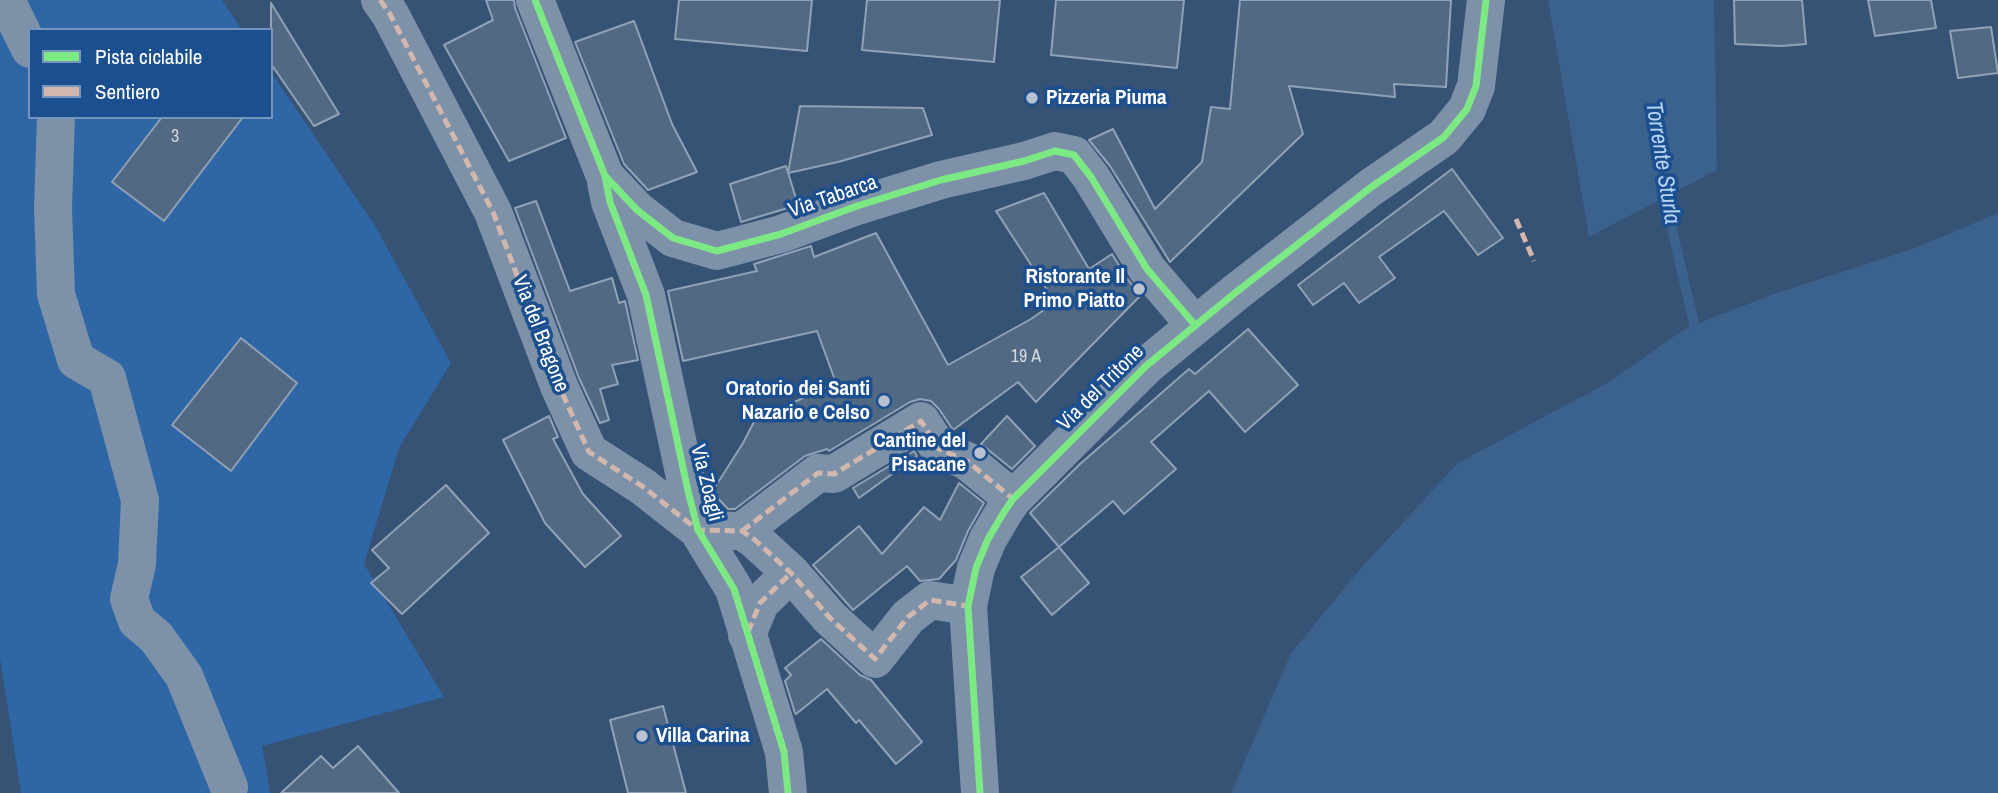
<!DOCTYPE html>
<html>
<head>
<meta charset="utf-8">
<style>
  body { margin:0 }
  #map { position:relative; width:1998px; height:793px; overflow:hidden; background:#365274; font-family:"Archivo Narrow",sans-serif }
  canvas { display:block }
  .legend { position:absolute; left:28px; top:28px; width:245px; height:91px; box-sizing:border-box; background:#1b4f8f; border:2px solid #7695bc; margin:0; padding:9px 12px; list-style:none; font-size:21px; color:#fff }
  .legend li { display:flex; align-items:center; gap:14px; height:35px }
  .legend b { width:35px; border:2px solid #7695bc }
</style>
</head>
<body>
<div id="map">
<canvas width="1998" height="793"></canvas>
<ul class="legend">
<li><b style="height:9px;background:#7ce984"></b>Pista ciclabile</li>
<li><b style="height:9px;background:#d1b7ad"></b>Sentiero</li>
</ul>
</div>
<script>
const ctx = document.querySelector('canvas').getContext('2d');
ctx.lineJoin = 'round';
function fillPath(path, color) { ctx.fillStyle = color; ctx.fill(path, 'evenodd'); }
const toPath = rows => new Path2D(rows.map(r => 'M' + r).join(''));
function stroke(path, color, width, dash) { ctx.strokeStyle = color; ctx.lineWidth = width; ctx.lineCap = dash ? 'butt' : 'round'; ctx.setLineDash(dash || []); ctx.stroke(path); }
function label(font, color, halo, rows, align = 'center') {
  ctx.font = font + ' "Archivo Narrow",sans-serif'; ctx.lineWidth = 7; ctx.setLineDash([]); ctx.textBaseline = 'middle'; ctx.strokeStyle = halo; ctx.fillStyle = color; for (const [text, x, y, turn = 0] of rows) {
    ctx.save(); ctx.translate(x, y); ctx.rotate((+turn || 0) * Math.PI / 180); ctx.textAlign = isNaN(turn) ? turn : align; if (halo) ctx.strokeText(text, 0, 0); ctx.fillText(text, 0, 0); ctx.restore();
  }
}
fillPath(toPath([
  [0,0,222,0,242,30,30,30,30,117,271,117,271,72,374,224,451,363,399,448,364,564,444,697,262,746,270,793,21,793,0,658]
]), '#2f66a5');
fillPath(toPath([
  [1548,0,1714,0,1717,170,1589,237],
  [1998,213,1998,793,1231,793,1291,653,1361,568,1458,463,1609,382,1686,328,1771,295,1915,248]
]), '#3b618d');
stroke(toPath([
  [1662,185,1694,324]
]), '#3b618d', 10);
const building = toPath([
  [486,0,514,0,515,8,566,138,509,161,444,45,493,20,486,0],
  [679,0,812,0,807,51,675,39,679,0],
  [867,0,1000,0,994,62,862,50,867,0],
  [1056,0,1184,0,1177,68,1051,55,1056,0],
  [1240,0,1451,0,1446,87,1394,84,1395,97,1289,86,1303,134,1170,262,1110,166,1089,140,1113,129,1155,209,1202,162,1211,107,1230,109,1240,0],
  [1734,0,1802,0,1806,44,1782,46,1735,44,1734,0],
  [1868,0,1931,0,1936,28,1875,36,1868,0],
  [271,3,339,114,314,126,271,64,271,3],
  [634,21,672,124,697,172,648,190,624,164,575,42,634,21],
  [1991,27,1998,73,1958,78,1950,31,1991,27],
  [800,106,923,108,932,135,838,162,788,173,800,106],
  [162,117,243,117,164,221,112,182,162,117],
  [786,166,798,205,741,222,730,184,786,166],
  [1452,169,1503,238,1478,255,1444,211,1379,257,1395,278,1359,303,1344,283,1313,305,1298,285,1452,169],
  [1044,193,1089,269,1112,254,1128,280,1141,295,1036,402,1018,382,953,430,939,409,931,401,920,399,910,402,829,451,827,449,805,456,735,509,728,509,712,492,743,443,755,420,836,383,817,331,683,361,668,291,757,271,754,264,811,246,814,257,876,233,948,365,1031,319,1055,302,996,211,1044,193],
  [536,201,570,291,612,278,619,303,625,301,638,360,612,365,618,384,600,389,609,420,600,423,579,378,515,208,536,201],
  [1248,329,1298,385,1245,432,1209,391,1151,442,1176,469,1124,514,1113,501,1059,547,1030,513,1080,464,1189,369,1195,374,1248,329],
  [241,338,297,383,231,471,172,425,241,338],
  [549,416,558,437,553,439,583,494,621,536,585,567,545,523,503,440,549,416],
  [1007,416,1035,446,1012,469,981,444,1007,416],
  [914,451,917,456,859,498,853,488,914,451],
  [959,483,984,503,968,531,956,560,939,579,920,581,907,566,853,610,813,565,859,526,882,554,924,507,940,520,959,483],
  [446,485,489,533,402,614,371,583,389,568,372,550,446,485],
  [1059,547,1089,583,1052,615,1021,577,1059,547],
  [821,639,860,675,871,680,922,742,896,764,859,720,856,723,827,689,796,714,795,713,785,681,791,675,785,668,821,639],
  [663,706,686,793,628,793,610,720,663,706],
  [358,746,399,793,281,793,321,756,333,768,358,746]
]);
fillPath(building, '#526984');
stroke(building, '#92a2b6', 2);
stroke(toPath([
  [6,0,30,49],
  [380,0,390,14,493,212,559,386,589,452,642,486,698,530,742,531,755,540,791,573,830,618,875,659,908,617,930,600,968,606],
  [535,0,605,176,637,210,673,238,717,251,781,234,857,206,941,180,1024,161,1055,151,1074,155,1091,177,1147,269,1195,325],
  [56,117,53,208,56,294,76,360,107,378,140,500,137,564,129,599,137,621,156,637,184,676,229,787],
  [606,182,610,202,646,295,688,491,698,530,734,589,784,752,788,793],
  [742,531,818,473,834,474,921,421,939,449,967,461,1013,499],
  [747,635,760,603,791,573],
  [980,793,968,606,976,568,988,539,1004,512,1013,499,1146,366,1235,293,1370,188,1444,137,1467,109,1476,86,1486,0]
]), '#7d92a8', 38);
stroke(toPath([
  [380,0,390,14,493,212,559,386,589,452,642,486,698,530,742,531,755,540,791,573,830,618,875,659,908,617,930,600,968,606],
  [1516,219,1534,261],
  [742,531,818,473,834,474,921,421,939,449,967,461,1013,499],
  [748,632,760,603,791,573]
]), '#d1b7ad', 5, [10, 5]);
stroke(toPath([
  [535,0,605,176,637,210,673,238,717,251,781,234,857,206,941,180,1024,161,1055,151,1074,155,1091,177,1147,269,1195,325],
  [605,176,610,202,646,295,688,491,698,530,734,589,784,752,788,793],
  [980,793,968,606,976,568,988,539,1004,512,1013,499,1146,366,1235,293,1370,188,1444,137,1467,109,1476,86,1486,0]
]), '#7ce984', 7);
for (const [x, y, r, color] of [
  [1032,98,7,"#b9c2ce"],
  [1139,289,7,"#b9c2ce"],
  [884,401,7,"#b9c2ce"],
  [980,453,7,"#b9c2ce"],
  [642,736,7,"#b9c2ce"]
]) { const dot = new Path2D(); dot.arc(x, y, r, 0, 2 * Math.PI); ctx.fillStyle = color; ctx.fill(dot); stroke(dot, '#1b4f8f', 2.5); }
label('18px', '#d4dae0', null, [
  ["3",175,137],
  ["19 A",1026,357]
]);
label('bold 21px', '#fff', '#1b4f8f', [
  ["Pizzeria Piuma",1046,98,"left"],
  ["Ristorante Il",1125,277],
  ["Primo Piatto",1125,301],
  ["Oratorio dei Santi",870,389],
  ["Nazario e Celso",870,413],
  ["Cantine del",966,441],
  ["Pisacane",966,465],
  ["Villa Carina",656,736,"left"]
], 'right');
label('21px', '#fff', '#1b4f8f', [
  ["Via Tabarca",833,197,-19],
  ["Via del Bragone",540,334,69],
  ["Via del Tritone",1101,388,-45],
  ["Via Zoagli",706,483,76]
]);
label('italic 23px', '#b5d3f5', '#1b4f8f', [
  ["Torrente Sturla",1662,163,81]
]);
</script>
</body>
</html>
